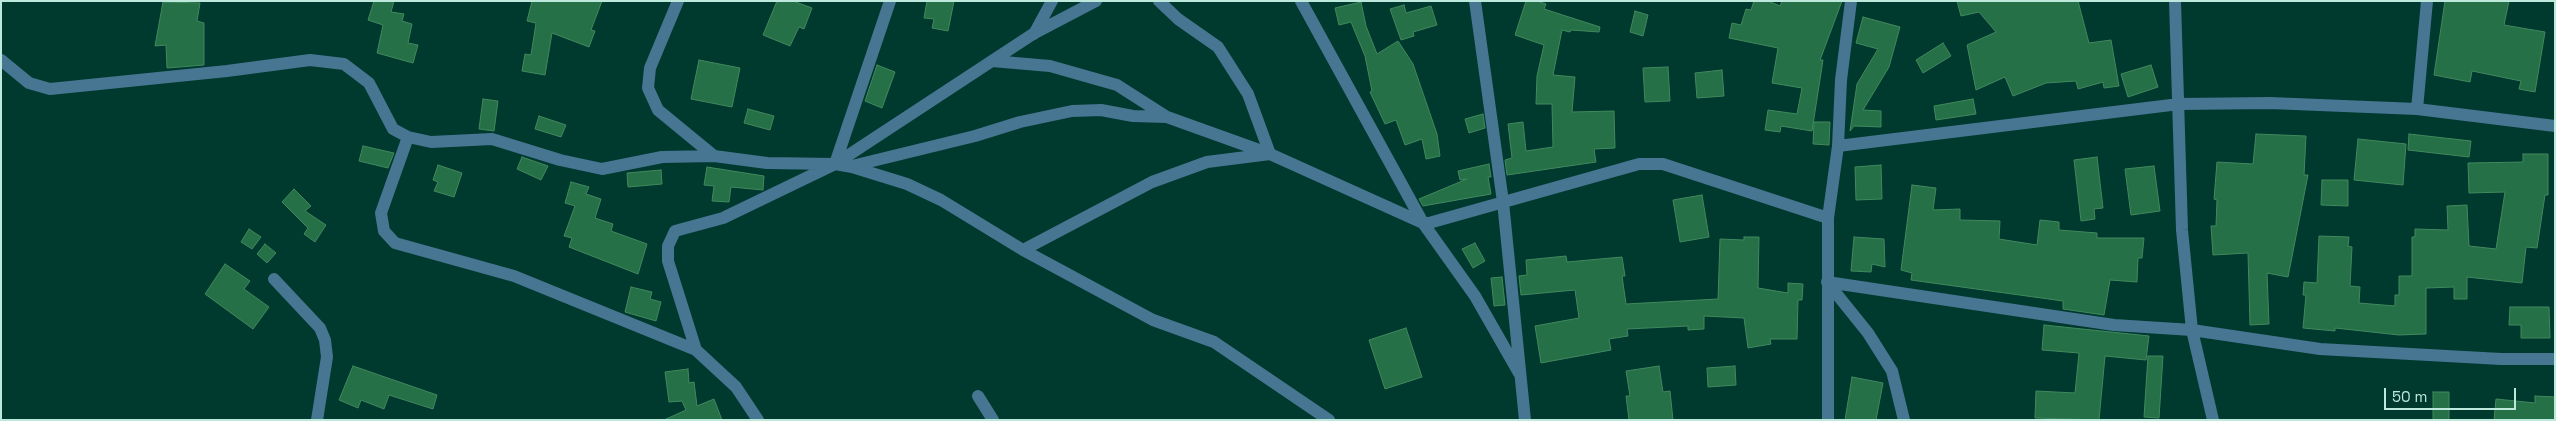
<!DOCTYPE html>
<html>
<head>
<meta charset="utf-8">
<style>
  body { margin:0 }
  #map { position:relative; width:2556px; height:421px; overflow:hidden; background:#00392e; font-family:"Space Grotesk",sans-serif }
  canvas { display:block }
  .frame { position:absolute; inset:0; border:2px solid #bce9dc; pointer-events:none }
  .scale { position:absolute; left:2384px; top:388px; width:132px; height:22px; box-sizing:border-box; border:2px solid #bce9dc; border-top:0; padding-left:6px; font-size:15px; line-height:18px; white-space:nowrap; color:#bce9dc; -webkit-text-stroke:4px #00392e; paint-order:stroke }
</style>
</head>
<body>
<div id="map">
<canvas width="2556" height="421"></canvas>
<div class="frame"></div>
<div class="scale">50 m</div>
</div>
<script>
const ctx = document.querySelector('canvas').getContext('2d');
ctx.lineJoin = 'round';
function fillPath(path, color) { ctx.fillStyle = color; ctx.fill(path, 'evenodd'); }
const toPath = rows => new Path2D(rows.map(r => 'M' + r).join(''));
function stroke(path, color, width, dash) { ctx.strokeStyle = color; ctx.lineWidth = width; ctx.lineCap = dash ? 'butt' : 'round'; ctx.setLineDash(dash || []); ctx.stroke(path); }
const building = toPath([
  [374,1,394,1,391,12,404,14,402,21,412,24,408,43,418,45,413,63,377,53,383,25,368,20,374,1],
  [532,1,602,1,591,30,595,31,589,47,552,33,545,75,522,71,525,54,531,55,536,23,527,21,532,1],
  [777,1,793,1,812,8,804,29,799,27,790,46,763,35,777,1],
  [927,1,954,1,948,31,932,28,934,19,924,18,927,1],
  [1526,1,1537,1,1546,4,1544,9,1600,27,1599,32,1571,30,1570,32,1562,30,1553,75,1575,77,1572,112,1614,111,1615,148,1594,149,1596,162,1507,175,1505,160,1512,158,1508,124,1523,122,1526,151,1553,147,1552,104,1536,104,1537,76,1544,45,1515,35,1526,1],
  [1754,1,1768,1,1780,6,1782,1,1842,1,1820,60,1823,60,1812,131,1781,126,1780,132,1765,130,1768,110,1797,114,1802,88,1772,83,1778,48,1729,38,1732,23,1741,25,1746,9,1751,10,1754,1],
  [1957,1,2078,1,2089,43,2111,40,2119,86,2104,88,2103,82,2078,89,2076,81,2046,83,2013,96,2005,77,1976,90,1967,45,1996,32,1979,12,1961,16,1957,1],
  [2445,1,2509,1,2504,25,2545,32,2535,92,2519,89,2521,81,2472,71,2470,82,2434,75,2445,1],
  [163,2,200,3,197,21,204,23,204,65,167,68,166,45,155,46,163,2],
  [1361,2,1366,26,1377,54,1398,41,1413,64,1437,134,1440,156,1426,159,1422,139,1405,145,1396,120,1385,124,1370,92,1372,91,1365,56,1351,22,1339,25,1335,8,1361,2],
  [1404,5,1406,13,1431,6,1437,25,1413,32,1414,36,1401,40,1390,9,1404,5],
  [1635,11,1648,15,1643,36,1630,32,1635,11],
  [1863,17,1900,27,1889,67,1863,110,1881,111,1881,127,1854,126,1850,131,1857,84,1878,49,1856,43,1863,17],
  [1943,43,1951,56,1923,73,1916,60,1943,43],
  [699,60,740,68,732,107,691,99,699,60],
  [877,65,895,72,882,108,865,101,877,65],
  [2151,65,2158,87,2128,97,2121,74,2151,65],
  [1668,67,1670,101,1645,102,1643,68,1668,67],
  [1722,70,1724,96,1697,98,1695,73,1722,70],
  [483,99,498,101,494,131,479,129,483,99],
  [1973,99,1976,114,1936,120,1934,106,1973,99],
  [748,109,774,116,770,130,744,123,748,109],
  [1483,114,1485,128,1469,133,1465,119,1483,114],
  [539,116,566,125,561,137,535,129,539,116],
  [1814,122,1830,122,1829,145,1813,144,1814,122],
  [2256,134,2306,136,2304,175,2308,175,2288,277,2267,273,2269,324,2250,325,2248,253,2213,255,2211,226,2216,226,2217,200,2214,199,2217,162,2253,164,2256,134],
  [2409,134,2471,141,2469,157,2408,150,2409,134],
  [2358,139,2406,144,2403,185,2354,180,2358,139],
  [363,146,394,153,388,168,359,161,363,146],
  [2523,154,2548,154,2548,195,2545,195,2537,248,2526,247,2522,283,2467,277,2467,299,2454,299,2454,287,2426,288,2426,334,2399,335,2335,328,2335,331,2303,328,2306,295,2303,295,2304,282,2317,283,2319,236,2349,237,2348,246,2352,247,2350,286,2360,287,2359,303,2395,306,2395,295,2399,295,2399,276,2412,276,2412,237,2415,237,2415,229,2448,230,2447,206,2467,205,2469,246,2496,249,2505,192,2469,193,2468,163,2523,162,2523,154],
  [522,157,548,166,541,180,517,169,522,157],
  [2097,157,2103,208,2094,209,2095,219,2081,221,2074,160,2097,157],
  [1489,164,1491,177,1488,177,1491,194,1423,206,1419,199,1467,179,1460,180,1458,171,1489,164],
  [438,165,462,173,454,197,434,191,438,182,433,180,438,165],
  [1881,165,1882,199,1856,200,1855,167,1881,165],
  [2154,166,2160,211,2131,215,2125,169,2154,166],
  [707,167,764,176,763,190,731,187,729,202,712,201,714,186,704,185,707,167],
  [661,170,662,184,628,187,627,173,661,170],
  [2322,180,2348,180,2348,206,2321,205,2322,180],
  [571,182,589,187,586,194,601,199,595,218,613,224,611,231,647,244,638,274,569,247,572,238,564,236,575,206,565,203,571,182],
  [1912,185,1936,188,1933,210,1960,209,1960,220,2000,221,1999,239,2037,245,2040,220,2059,222,2059,230,2097,233,2097,238,2144,238,2142,258,2138,258,2137,282,2110,280,2104,315,2063,309,2063,301,1911,280,1912,273,1901,270,1912,185],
  [294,189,311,206,305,211,326,225,315,242,304,234,308,228,282,202,294,189],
  [1702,195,1709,237,1680,242,1673,200,1702,195],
  [249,229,261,237,252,249,241,242,249,229],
  [1744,237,1759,237,1758,288,1788,293,1788,283,1803,284,1802,300,1798,300,1797,339,1770,339,1771,344,1748,348,1744,318,1704,316,1704,329,1688,330,1688,326,1627,329,1628,336,1609,339,1611,350,1541,363,1535,326,1579,318,1575,290,1521,295,1519,276,1527,275,1526,260,1566,256,1567,262,1622,257,1625,276,1622,276,1626,304,1718,299,1720,239,1744,240,1744,237],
  [1854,237,1884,239,1885,267,1872,264,1871,272,1851,271,1854,237],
  [1475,243,1485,261,1473,268,1462,249,1475,243],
  [265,244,276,253,267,263,257,254,265,244],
  [225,264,250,281,244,289,269,307,253,329,205,294,225,264],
  [1502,277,1505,305,1494,306,1491,278,1502,277],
  [631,287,652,292,650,299,661,302,656,321,625,312,631,287],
  [2510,307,2549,307,2550,338,2521,338,2521,325,2509,325,2510,307],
  [2044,325,2149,336,2146,360,2105,356,2099,420,2035,418,2036,391,2075,393,2079,353,2042,350,2044,325],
  [1406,328,1422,377,1385,389,1369,340,1406,328],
  [2148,356,2163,356,2159,418,2144,417,2148,356],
  [353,366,437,395,433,409,389,395,384,409,361,400,358,408,339,400,353,366],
  [1659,366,1663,392,1670,391,1673,420,1629,420,1626,396,1630,396,1626,371,1659,366],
  [1735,366,1736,385,1708,387,1707,368,1735,366],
  [688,369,689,383,694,382,697,406,714,399,722,420,664,420,686,410,682,401,669,402,665,372,688,369],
  [1852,377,1883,383,1876,420,1845,420,1852,377],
  [2433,392,2449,392,2449,420,2433,420,2433,392],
  [2535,396,2555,397,2555,420,2494,420,2496,399,2535,403,2535,396]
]);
fillPath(building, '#267047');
stroke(building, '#40895e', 1);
stroke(toPath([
  [678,1,650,68,648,88,658,110,714,156],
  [1301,1,1423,223,1475,296,1519,373],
  [1475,1,1503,202,1525,420],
  [2175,1,2182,230,2192,330,2213,420],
  [1034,34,1052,1],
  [1,60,29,83,50,89,227,71,310,60,344,64,369,83,393,129,408,137,431,142,492,139,560,160,602,169,662,157,714,156,767,163,835,164,852,167,907,184,941,200,1023,250,1153,320,1214,342,1329,420],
  [992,61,1050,66,1117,85,1167,117,1270,154,1423,223,1429,223,1639,164,1663,164,1828,218],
  [2417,109,2427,1],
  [408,137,381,213,384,231,395,243,514,276,696,350,736,387,758,420],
  [1838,146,2179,104,2270,103,2417,109,2555,126],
  [835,164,890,1],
  [852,166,975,136,1020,122,1072,111,1101,110,1133,116,1167,117],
  [1023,250,1152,182,1207,162,1270,154,1248,94,1218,47,1178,19,1159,1],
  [274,279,320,328,325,340,327,357,317,420],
  [1827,282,2114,325,2192,330,2320,349,2501,359,2555,359],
  [1827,282,1868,333,1892,371,1904,420],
  [696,350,668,261,668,246,675,231,723,218,835,164,1033,34,1096,1],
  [978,396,993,420],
  [1828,420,1828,218,1838,146,1841,80,1851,1]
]), '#467692', 12);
</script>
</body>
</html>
